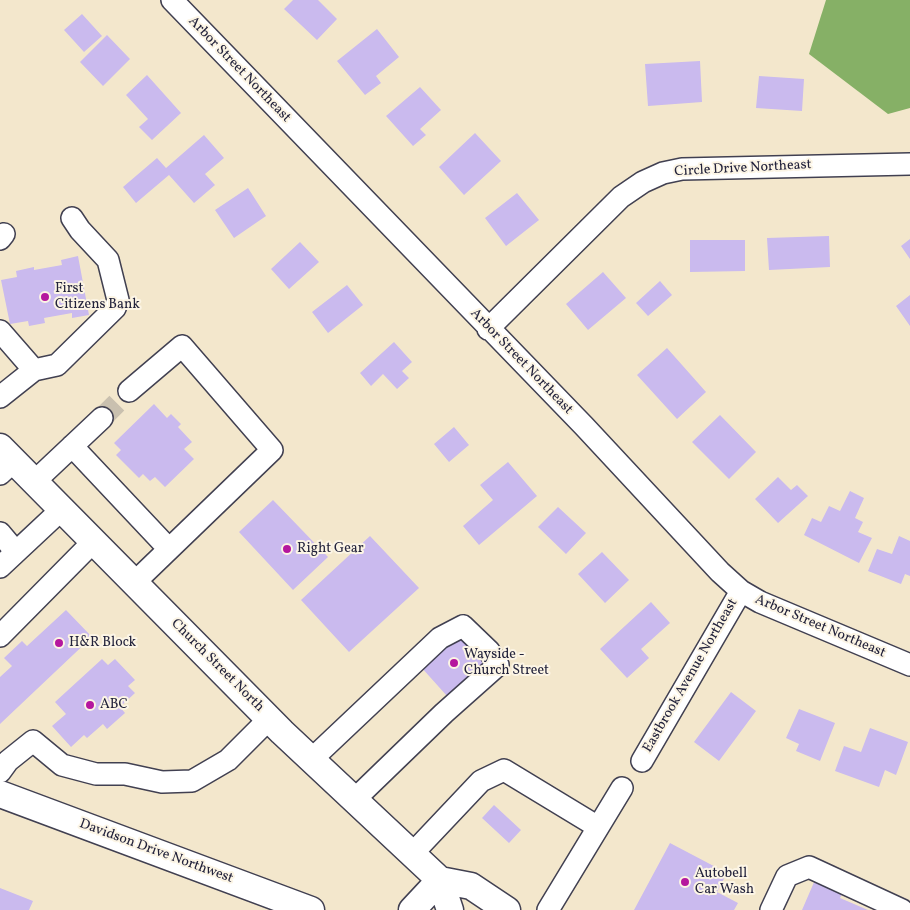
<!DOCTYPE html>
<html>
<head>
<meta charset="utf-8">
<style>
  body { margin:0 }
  canvas { display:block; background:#f3e7cc }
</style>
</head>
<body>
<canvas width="910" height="910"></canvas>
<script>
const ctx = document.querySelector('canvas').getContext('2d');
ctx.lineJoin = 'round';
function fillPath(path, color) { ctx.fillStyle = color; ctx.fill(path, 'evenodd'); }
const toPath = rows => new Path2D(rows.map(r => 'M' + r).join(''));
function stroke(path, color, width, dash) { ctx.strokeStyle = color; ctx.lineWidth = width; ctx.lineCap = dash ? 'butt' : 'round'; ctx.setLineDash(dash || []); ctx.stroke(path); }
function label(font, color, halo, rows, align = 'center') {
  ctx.font = font + ' Vollkorn,serif'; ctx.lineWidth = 4; ctx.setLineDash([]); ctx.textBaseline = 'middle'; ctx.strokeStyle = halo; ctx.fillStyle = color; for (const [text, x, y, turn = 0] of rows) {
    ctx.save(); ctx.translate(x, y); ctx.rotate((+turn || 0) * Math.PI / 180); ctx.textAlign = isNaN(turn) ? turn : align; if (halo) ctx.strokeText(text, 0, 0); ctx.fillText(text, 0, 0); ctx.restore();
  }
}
fillPath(toPath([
  [826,0,910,0,910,108,888,114,809,54]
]), '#86b066');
fillPath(toPath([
  [293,0,318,0,337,19,317,40,284,9],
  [82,14,102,36,84,52,64,30],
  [377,29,399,57,376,76,381,83,365,95,337,61],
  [107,35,130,59,103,86,80,62],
  [700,61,702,102,648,106,645,64],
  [147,75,181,113,152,140,139,127,148,119,126,95],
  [759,76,804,79,802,111,756,108],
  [420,87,441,110,420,129,426,135,413,146,386,116],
  [475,133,501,161,464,195,439,167],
  [204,135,224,158,205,174,215,185,194,203,169,175,136,203,123,187,157,158,166,168],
  [248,188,266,216,234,238,215,210],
  [517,193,539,220,506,246,485,218],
  [829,236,830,267,769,270,767,238],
  [910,239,910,259,901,246],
  [690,240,745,240,745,271,690,272],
  [300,242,319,262,289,289,271,269],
  [78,256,89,315,72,318,72,313,44,318,45,323,29,326,28,321,10,324,1,280,17,277,16,271,34,267,34,270,62,265,61,260],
  [603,272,626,298,588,330,566,304],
  [660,281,672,295,648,316,636,303],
  [347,285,363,305,328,333,312,312],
  [910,295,910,326,896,306],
  [394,342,412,362,402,371,409,378,397,389,383,374,371,386,360,373],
  [667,348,706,392,677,419,637,375],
  [154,404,167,418,171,414,181,424,178,427,192,442,184,449,194,459,165,487,155,477,150,481,143,474,139,478,116,455,121,450,114,443],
  [720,415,756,452,729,479,692,442],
  [454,427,469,445,449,462,434,444],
  [508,462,537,496,479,545,463,526,493,500,480,485],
  [778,477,791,490,797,485,808,496,778,523,755,499],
  [850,491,864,498,855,518,863,522,858,532,872,538,859,563,804,535,812,518,821,522,829,506,840,511],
  [273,500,328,557,293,590,239,532],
  [558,507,586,533,566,554,538,527],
  [370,536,419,588,349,652,301,600],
  [899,536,910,541,910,576,905,574,901,584,868,571,877,549,892,554],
  [602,552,629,580,605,603,578,574],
  [651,602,670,623,641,649,649,658,627,678,600,649],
  [66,610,92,637,0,724,0,677,12,666,4,658,22,641,27,646],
  [461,630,488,659,447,696,421,667],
  [102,659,108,665,115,659,135,680,128,686,135,693,120,707,125,713,107,729,103,724,87,738,84,735,71,747,52,726,66,714,55,702],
  [731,692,756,711,719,761,694,742],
  [799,709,835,723,820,761,796,751,799,744,786,738],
  [870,728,908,742,896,775,885,770,879,787,835,771,844,746,861,752],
  [494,805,521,830,509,843,482,818],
  [670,843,727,873,717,892,738,903,734,910,634,910],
  [815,880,843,892,840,898,868,910,802,910],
  [0,888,33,901,29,910,0,910]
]), '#cabaee');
stroke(toPath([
  [102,418,129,391]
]), '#c9c0af', 21, [21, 11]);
const minor = toPath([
  [172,0,584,426,720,572,741,591,760,602,910,665],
  [0,239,4,234],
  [488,329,621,197,643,182,663,173,682,169,910,164],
  [0,331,34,370],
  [129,391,182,346,272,450,134,583],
  [0,397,34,370,57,365,115,308,118,300,108,260,80,230,72,218],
  [72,446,169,549],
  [0,474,14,461],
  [34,482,102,418],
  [0,533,16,552],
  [0,567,61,510],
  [0,636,93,542],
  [312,759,440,638,463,626,489,651,498,665,444,713,354,800],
  [642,761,741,591],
  [0,772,8,761,33,741,62,765,96,774,125,774,162,782,192,781,228,760,269,719],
  [412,854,481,781,504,770,598,827],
  [548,910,622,788],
  [771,910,787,876,809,867,902,910]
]);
const major = toPath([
  [0,447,282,732,440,880,450,910],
  [0,794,311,910],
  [440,880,471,886,507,910],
  [412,910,440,880]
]);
stroke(minor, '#414051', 24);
stroke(major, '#414051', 29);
stroke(minor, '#fff', 21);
stroke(major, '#fff', 26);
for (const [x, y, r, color] of [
  [45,297,5,"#b5179e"],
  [287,549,5,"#b5179e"],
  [59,643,5,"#b5179e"],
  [454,663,5,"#b5179e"],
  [90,705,5,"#b5179e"],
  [685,882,5,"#b5179e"]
]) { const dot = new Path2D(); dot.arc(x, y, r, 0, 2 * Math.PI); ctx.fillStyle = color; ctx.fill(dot); stroke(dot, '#fcf5e5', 2); }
label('14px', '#22223b', '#fcf5e5', [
  ["Arbor Street Northeast",239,70,46],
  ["Circle Drive Northeast",743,169,-3],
  ["Arbor Street Northeast",521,362,46],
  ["Arbor Street Northeast",820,627,23],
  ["Church Street North",217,666,45],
  ["Eastbrook Avenue Northeast",691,676,-60],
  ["Davidson Drive Northwest",156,852,20]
]);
label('14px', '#22223b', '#fcf5e5', [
  ["First",55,289],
  ["Citizens Bank",55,305],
  ["Right Gear",297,549],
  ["H&R Block",69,643],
  ["Wayside -",464,655],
  ["Church Street",464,671],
  ["ABC",100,705],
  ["Autobell",695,874],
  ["Car Wash",695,890]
], 'left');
</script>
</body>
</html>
